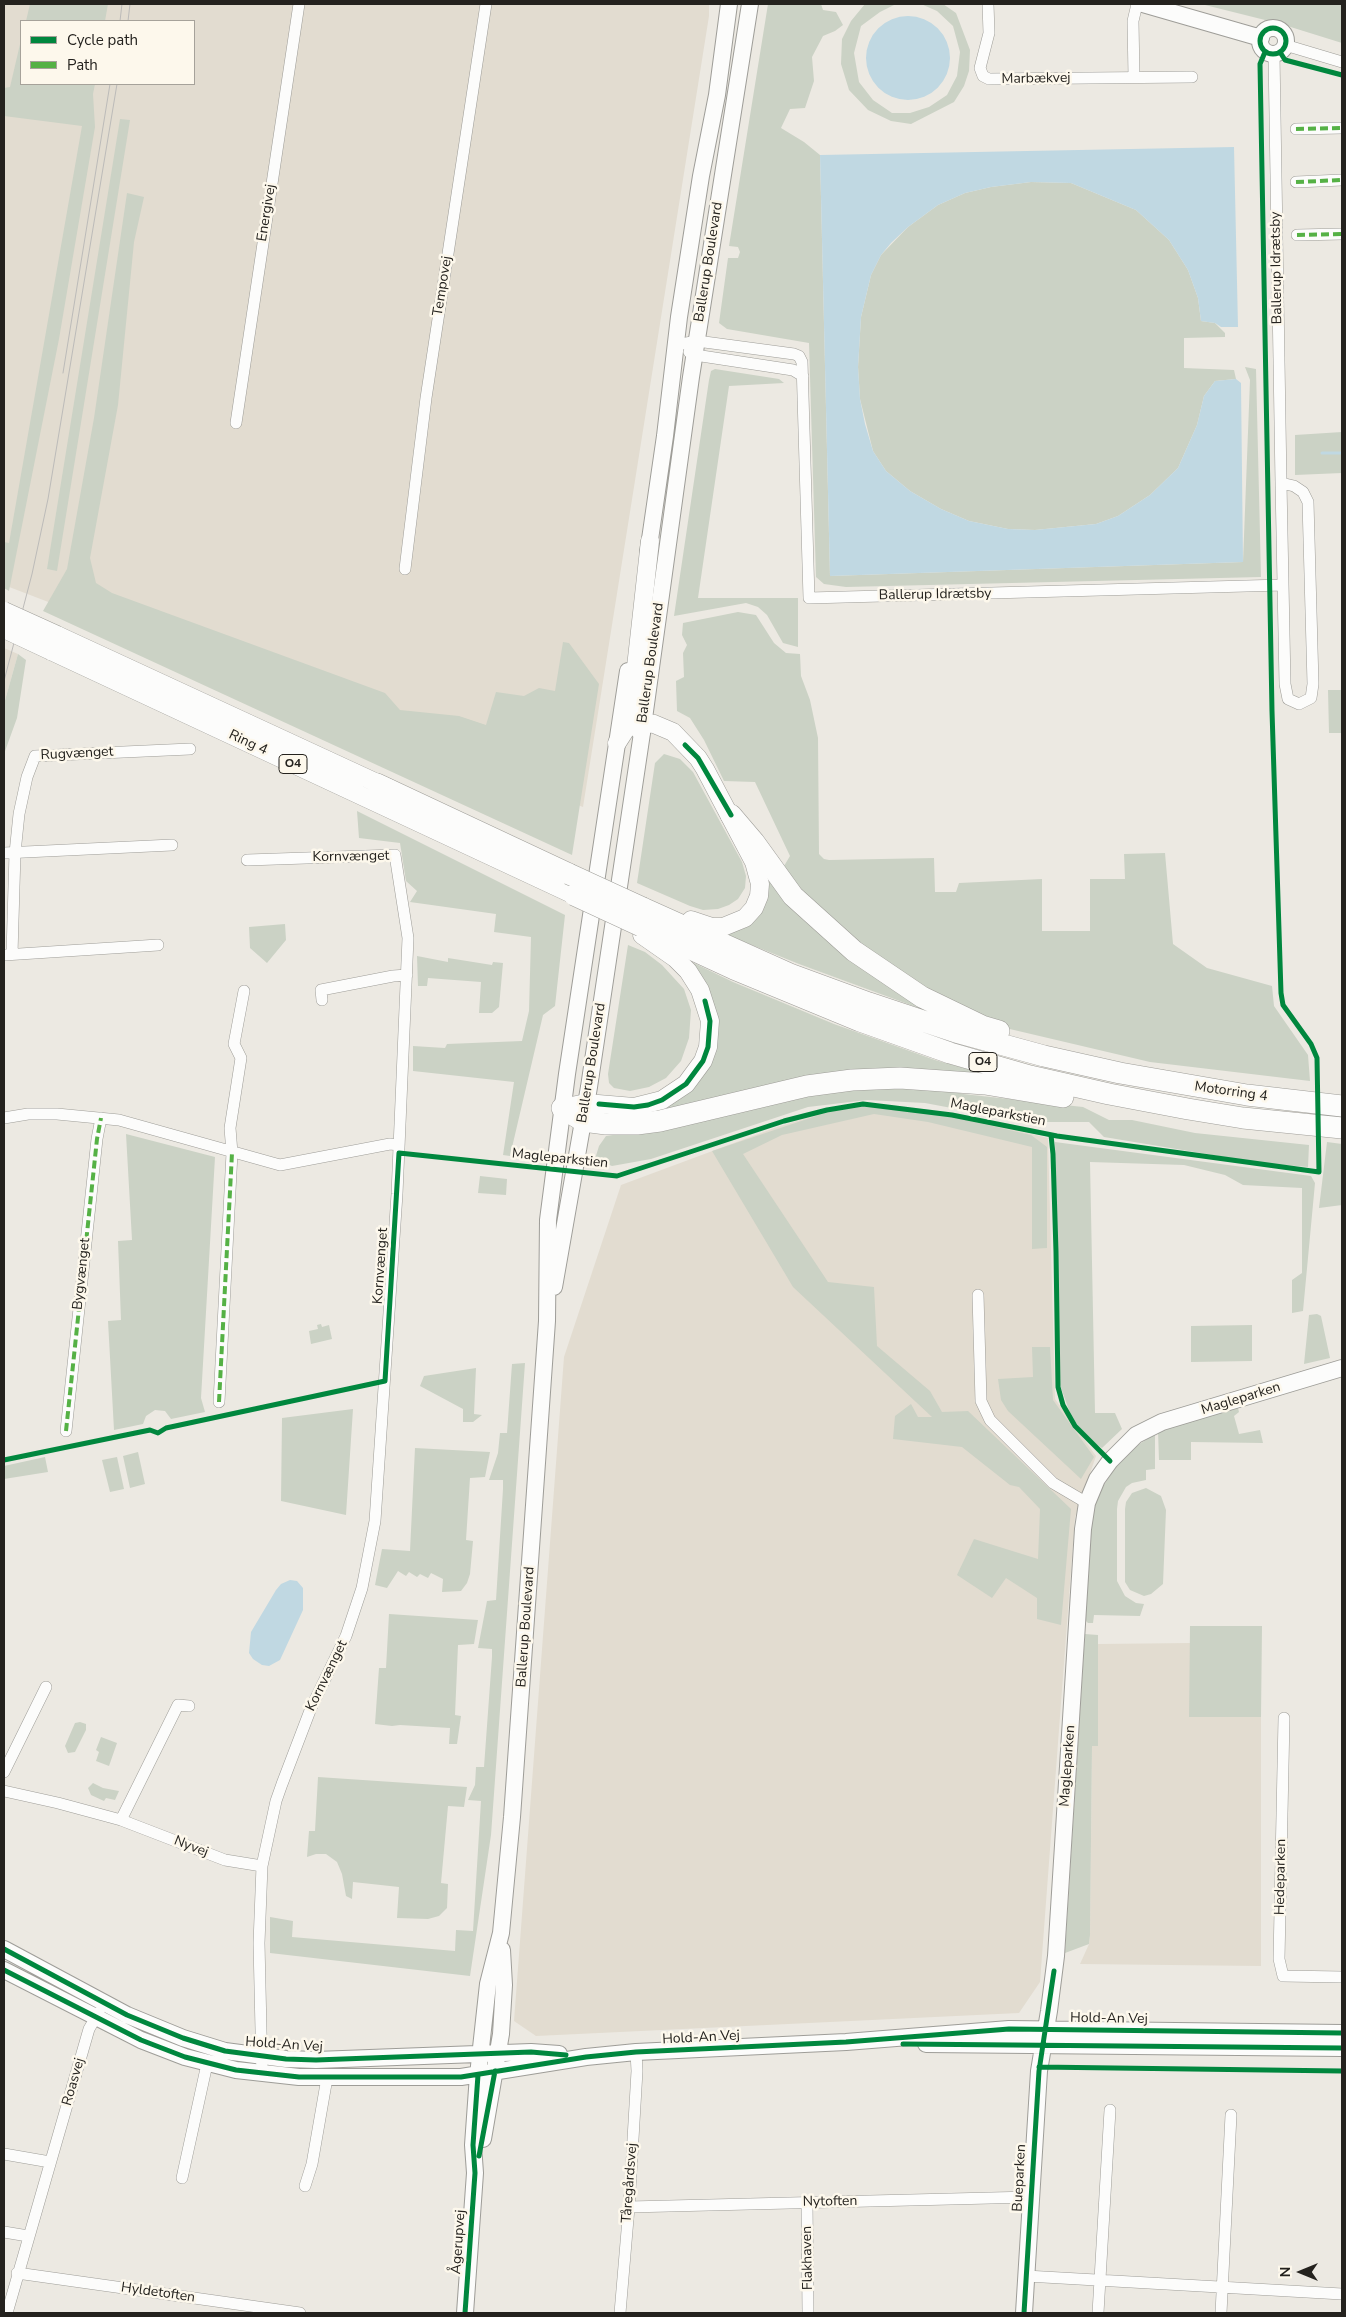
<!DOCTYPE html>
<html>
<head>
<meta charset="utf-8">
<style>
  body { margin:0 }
  #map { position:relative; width:1346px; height:2317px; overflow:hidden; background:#ece9e2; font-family:"Nunito Sans",sans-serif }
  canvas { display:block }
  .frame { position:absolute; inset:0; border:5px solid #24221e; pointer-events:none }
  .legend { position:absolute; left:20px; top:20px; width:175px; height:65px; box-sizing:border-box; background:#fdf8ec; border:1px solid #a6a29a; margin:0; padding:6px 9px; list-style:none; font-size:15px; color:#24221e }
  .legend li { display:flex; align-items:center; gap:10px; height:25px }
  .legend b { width:25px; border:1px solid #a6a29a }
  .north { position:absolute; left:1276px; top:2247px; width:50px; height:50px; -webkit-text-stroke:4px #fdf8ec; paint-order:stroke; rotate:270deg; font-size:14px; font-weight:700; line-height:20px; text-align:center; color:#24221e }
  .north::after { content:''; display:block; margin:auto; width:18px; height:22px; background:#24221e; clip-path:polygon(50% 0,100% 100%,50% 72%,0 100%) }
</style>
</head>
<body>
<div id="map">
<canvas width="1346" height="2317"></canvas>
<div class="frame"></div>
<ul class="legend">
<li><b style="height:6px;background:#00873e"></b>Cycle path</li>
<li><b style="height:6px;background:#55b145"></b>Path</li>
</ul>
<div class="north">N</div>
</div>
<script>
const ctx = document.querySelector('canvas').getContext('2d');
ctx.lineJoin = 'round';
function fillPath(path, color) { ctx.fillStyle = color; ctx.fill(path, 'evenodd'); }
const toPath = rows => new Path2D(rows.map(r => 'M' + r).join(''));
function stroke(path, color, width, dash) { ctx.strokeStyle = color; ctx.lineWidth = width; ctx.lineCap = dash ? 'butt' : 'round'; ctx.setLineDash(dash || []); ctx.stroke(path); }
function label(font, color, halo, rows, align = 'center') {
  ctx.font = font + ' "Nunito Sans",sans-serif'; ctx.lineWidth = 5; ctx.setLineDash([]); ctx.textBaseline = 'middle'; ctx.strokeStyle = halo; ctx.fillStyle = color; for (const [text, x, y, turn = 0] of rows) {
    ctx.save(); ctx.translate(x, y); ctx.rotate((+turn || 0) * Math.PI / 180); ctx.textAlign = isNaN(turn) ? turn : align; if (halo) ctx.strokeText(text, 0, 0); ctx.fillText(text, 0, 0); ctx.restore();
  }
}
fillPath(toPath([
  [4,4,709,4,709,16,583,807,4,585],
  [21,21,194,21,194,84,21,84],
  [4,648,18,654,4,704],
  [857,1103,954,1116,1048,1138,1055,1399,1096,1456,1075,1517,1040,1982,1019,2013,536,2036,514,2021,564,1357,621,1185,777,1127],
  [1190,1643,1190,1717,1261,1717,1261,1966,1080,1964,1089,1944,1090,1935,1092,1746,1098,1746,1098,1644]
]), '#e2dcd0');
fillPath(toPath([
  [30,4,108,4,105,21,26,21],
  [768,4,821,4,823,10,836,12,843,25,835,31,823,36,812,57,814,81,805,108,790,109,781,128,804,142,820,155,830,576,1243,562,1250,380,1245,367,1256,369,1261,577,846,587,824,584,816,577,809,343,727,329,719,323,728,258,738,258,740,252,738,247,729,246],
  [865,4,896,4,880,12,861,26,854,53,859,82,873,100,892,113,910,113,929,107,947,95,957,76,960,52,953,26,937,11,921,4,943,4,956,13,970,50,969,71,964,86,954,102,911,124,891,121,868,110,849,90,841,64,842,39,851,21],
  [1201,4,1342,4,1342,43,1281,24],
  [21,40,21,84,95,84,93,94,95,127,59,339,9,591,4,588,4,542,9,543,82,126,4,116,4,88,10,87],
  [120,119,130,120,57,571,47,569],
  [1031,182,1071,183,1136,210,1169,240,1188,270,1198,298,1201,321,1215,323,1225,333,1225,337,1184,338,1184,368,1234,370,1236,379,1215,381,1204,396,1197,425,1178,468,1150,495,1118,516,1096,524,1035,530,1008,529,969,521,941,509,910,491,886,471,873,451,860,399,858,367,861,317,871,275,881,255,908,227,938,205,965,193,991,187],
  [127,193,144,197,134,242,118,405,90,558,96,583,112,593,385,693,400,710,459,716,486,725,496,692,524,696,539,688,555,691,563,642,569,643,599,684,572,855,43,611,67,569,94,418],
  [715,369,779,379,784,383,729,386,698,598,798,598,798,647,783,643,767,615,758,607,746,603,674,616,709,380,711,371],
  [1342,432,1342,473,1295,475,1295,435],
  [738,612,756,615,774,643,786,653,800,654,801,676,810,700,818,738,819,854,824,859,829,860,934,858,935,892,956,892,959,883,1042,879,1042,931,1090,931,1090,879,1125,879,1124,854,1165,853,1173,944,1207,968,1272,986,1274,1006,1308,1055,1310,1081,1150,1062,997,1026,953,1003,858,947,781,871,790,856,755,782,724,781,704,740,690,718,677,711,676,681,684,677,683,653,687,645,682,635,683,623],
  [18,654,26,660,17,718,4,754,4,704],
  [1328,690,1342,690,1342,733,1329,733],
  [664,754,680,759,693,772,742,862,746,876,745,888,738,899,729,905,718,909,703,910,690,906,637,883,655,763],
  [357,811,565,915,555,1006,543,1015,510,1156,503,1155,514,1082,413,1071,413,1046,445,1048,447,1044,522,1041,529,1011,531,937,494,932,496,914,410,902,417,891,406,881,400,843,359,838],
  [764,868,935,1014,799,964,727,935,740,927],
  [285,924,286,940,267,963,250,948,249,927],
  [628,945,645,952,662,965,684,989,691,1010,689,1038,681,1061,666,1078,649,1087,630,1091,614,1088,609,1083,608,1074],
  [417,956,448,962,448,958,492,965,493,962,503,963,499,1007,492,1013,479,1013,481,982,428,978,427,986,418,986],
  [694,963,733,982,834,1024,935,1060,985,1074,926,1073,668,1113,611,1113,667,1106,680,1099,687,1093,713,1051,691,969],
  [916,1082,963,1094,1083,1107,1109,1120,1132,1120,1195,1133,1309,1145,1308,1167,1261,1163,1104,1137,1089,1122,1026,1122,925,1103,867,1100,808,1107,651,1159,612,1166,595,1159,599,1146,606,1136,660,1128,791,1094],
  [859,1105,953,1117,1031,1135,1047,1147,1047,1248,1032,1249,1032,1147,928,1122,874,1114,782,1135,743,1154,828,1282,874,1287,877,1346,930,1391,942,1412,968,1411,1071,1509,1061,1625,1037,1619,1037,1598,1006,1578,992,1598,957,1575,974,1539,1038,1559,1040,1509,1019,1487,1010,1485,962,1447,893,1439,895,1416,911,1404,918,1417,932,1417,793,1287,712,1151,819,1115],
  [126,1134,215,1157,201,1398,205,1412,171,1419,165,1411,155,1410,146,1416,143,1424,114,1430,108,1321,121,1320,118,1241,132,1240],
  [1055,1142,1311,1176,1315,1183,1303,1311,1292,1313,1292,1280,1302,1273,1302,1188,1243,1185,1225,1175,1184,1165,1090,1162,1095,1413,1115,1413,1122,1429,1102,1448,1087,1438,1071,1416,1060,1385],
  [1327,1142,1342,1144,1342,1205,1319,1208],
  [480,1176,507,1179,506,1195,478,1193],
  [1317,1314,1321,1316,1330,1358,1304,1364,1309,1315],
  [321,1324,322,1327,329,1325,332,1339,311,1344,309,1331,318,1329,317,1325],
  [1252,1325,1252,1361,1191,1362,1191,1326],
  [1032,1347,1050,1347,1053,1400,1094,1457,1081,1479,1008,1411,1001,1400,998,1379,1033,1377],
  [525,1363,491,1835,470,1976,270,1953,270,1917,293,1921,292,1937,455,1951,456,1930,473,1931,481,1801,468,1800,475,1785,476,1767,484,1767,492,1657,492,1649,478,1648,487,1601,496,1600,503,1489,503,1480,489,1480,498,1453,500,1433,507,1433,512,1364],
  [476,1368,474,1414,482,1415,473,1422,463,1422,463,1409,420,1386,424,1376],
  [1238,1408,1239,1412,1234,1416,1239,1434,1260,1430,1263,1443,1191,1442,1191,1460,1159,1460,1158,1431],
  [353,1409,346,1515,281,1501,282,1418],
  [1155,1434,1155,1469,1146,1470,1146,1480,1132,1483,1126,1487,1118,1501,1117,1509,1117,1581,1125,1596,1136,1603,1144,1604,1140,1616,1094,1615,1093,1623,1088,1623,1085,1620,1091,1523,1096,1501,1102,1488,1117,1465,1135,1447],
  [415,1448,490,1452,485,1477,470,1478,466,1540,473,1541,470,1574,467,1583,461,1591,442,1592,443,1579,431,1573,428,1578,420,1574,417,1577,409,1572,406,1576,398,1571,387,1588,375,1585,382,1549,410,1551],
  [138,1452,145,1484,130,1488,123,1456],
  [45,1457,48,1472,4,1479,4,1466],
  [117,1457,124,1489,110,1492,102,1460],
  [1146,1488,1161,1496,1166,1510,1163,1584,1151,1594,1144,1596,1130,1590,1125,1582,1125,1509,1126,1502,1132,1493],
  [389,1614,478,1620,474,1644,458,1645,455,1715,461,1716,457,1744,449,1744,450,1728,400,1725,392,1726,375,1724,379,1668,386,1668],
  [1190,1626,1262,1626,1261,1717,1189,1717],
  [1085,1634,1098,1635,1098,1746,1092,1746,1090,1935,1089,1944,1065,1953],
  [80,1722,86,1724,86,1730,75,1752,68,1753,65,1746,75,1723],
  [101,1737,117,1743,109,1766,96,1761,99,1752,96,1750],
  [318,1777,467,1787,464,1807,448,1806,441,1883,448,1884,447,1908,439,1916,428,1919,397,1918,399,1887,353,1882,352,1899,346,1896,342,1874,337,1862,326,1854,316,1854,307,1857,309,1831,315,1831],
  [93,1783,103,1788,119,1791,115,1800,106,1798,104,1801,91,1795,88,1788]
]), '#cbd2c5');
fillPath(toPath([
  '866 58a42 42 0 1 1 84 0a42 42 0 1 1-84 0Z',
  [1234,147,1238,327,1221,327,1215,323,1201,321,1198,298,1188,270,1169,240,1136,210,1071,183,1031,182,991,187,965,193,938,205,908,227,891,243,881,255,871,275,861,317,858,367,860,399,865,424,873,451,886,471,910,491,941,509,969,521,1008,529,1035,530,1096,524,1118,516,1150,495,1178,468,1197,425,1204,396,1215,381,1236,379,1241,383,1243,562,830,576,820,155],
  [290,1580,297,1581,303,1588,303,1610,280,1660,269,1666,262,1665,253,1659,249,1653,251,1632,276,1590,281,1584]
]), '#c0d8e2');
stroke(toPath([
  [1322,453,1342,453]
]), '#c0d8e2', 3);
const street = toPath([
  [988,4,989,33,980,68,983,76,989,79,1192,77],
  [1285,45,1342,62],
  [1274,54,1281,483,1285,684,1288,699,1299,704,1311,698,1313,684,1308,502,1303,492,1294,486,1281,483],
  [1134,77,1133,21,1137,4],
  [1296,129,1342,128],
  [1296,182,1342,180],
  [1297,235,1342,234],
  [676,345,697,341,794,354,799,356,802,362,809,598,1283,585],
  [689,352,695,355,793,370,803,376],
  [236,423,299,4],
  [405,569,426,398,486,4],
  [4,853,172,845],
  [247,860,395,855,408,938,397,1194,375,1521,362,1588,346,1636,311,1708,282,1784,276,1801,262,1866,259,1943,262,2074],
  [12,954,15,853,19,814,27,777,35,756,190,749],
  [4,955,158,945],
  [322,1000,321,990,393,976,407,975],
  [4,1118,28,1114,57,1114,119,1120,280,1165,390,1144,399,1145],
  [978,1295,981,1401,990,1420,1053,1483,1087,1503],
  [219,1402,232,1153,230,1128,241,1058,234,1044,244,991],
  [66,1431,97,1139,101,1118],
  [1284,1718,1279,1959,1283,1976,1342,1977],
  [4,1772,46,1687],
  [4,1791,58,1803,121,1820,225,1860,262,1866],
  [121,1820,178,1705,189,1706],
  [4,2154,50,2162],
  [182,2178,207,2064],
  [305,2186,312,2164,327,2078],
  [807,2202,808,2313],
  [629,2207,1031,2197],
  [4,2232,28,2236],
  [17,2273,300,2313],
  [1026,2276,1342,2294],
  [7,2313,89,2029,99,2012],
  [620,2313,629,2207,637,2071,636,2052],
  [1098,2313,1110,2110],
  [1221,2313,1231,2115]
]);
const secondary = toPath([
  [1143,4,1261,38],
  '1260 41a13 13 0 1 1 26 0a13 13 0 1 1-26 0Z',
  [648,553,665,436,679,317,701,176,717,95,729,4],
  [554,1287,589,1087,642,733,691,377,750,4],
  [4,1949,127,2015,183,2038,225,2051,286,2059,316,2060,531,2052,559,2054],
  [4,1970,141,2040,185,2057,236,2070,299,2077,461,2077,586,2057,636,2052,846,2042,1009,2029,1342,2033],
  [926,2044,1342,2048],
  [483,2139,501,2034,504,1985,502,1950],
  [465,2313,475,2173,473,2145,478,2075,488,1984,501,1933,512,1817,547,1321,548,1220,567,1074,628,671],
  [1024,2313,1039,2071,1049,2011,1056,1956,1083,1529,1087,1503,1097,1479,1110,1461,1136,1435,1162,1422,1342,1368]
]);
const primary = toPath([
  [57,635,390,789],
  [51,651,574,895],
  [641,732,636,723,633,694,650,541],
  [617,743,626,729,640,722,654,724,673,732,698,758,705,769,754,862,760,884,759,896,754,908,745,918,723,927,712,927,691,920],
  [562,1108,586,1103,634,1107,662,1100,686,1084,703,1061,708,1047,710,1021,700,990,688,971,675,958,642,935]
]);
const highway = toPath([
  [377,784,569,874],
  [731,815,754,842,793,896,854,951,922,997,982,1026,999,1031],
  [643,908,790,974,869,1003,956,1032,1044,1056,1120,1073,1247,1095,1342,1106],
  [641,926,734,969,860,1021,950,1053,1030,1076,1109,1094,1188,1109,1243,1118,1342,1128],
  [562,1108,583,1121,606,1124,637,1124,660,1121,807,1086,852,1080,900,1078,985,1084,1063,1097]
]);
stroke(street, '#9e9d98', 12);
stroke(secondary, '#9e9d98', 18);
stroke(primary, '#9e9d98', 19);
stroke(highway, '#9e9d98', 22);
stroke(street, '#fcfcfb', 11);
stroke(secondary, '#fcfcfb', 16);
stroke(primary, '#fcfcfb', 18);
stroke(highway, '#fcfcfb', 21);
stroke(toPath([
  [120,21,122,4],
  [128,21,130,4],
  [63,373,110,84],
  [4,681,32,574,48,499,117,84]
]), '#bcbbb9', 1);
const primaryBridge = toPath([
  [4,611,57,635],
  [4,629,51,651]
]);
const highwayBridge = toPath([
  [569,874,643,908],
  [574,895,641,926]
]);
stroke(primaryBridge, '#9e9d98', 19, []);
stroke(highwayBridge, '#9e9d98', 22, []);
stroke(primaryBridge, '#fcfcfb', 18);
stroke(highwayBridge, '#fcfcfb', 21);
stroke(toPath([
  [1296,129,1342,128],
  [1296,182,1342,180],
  [1297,235,1342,234],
  [219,1402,232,1153],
  [66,1431,97,1139,101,1118]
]), '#55b145', 4, [8, 4]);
stroke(toPath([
  '1260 41a13 13 0 1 1 26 0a13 13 0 1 1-26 0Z',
  [1280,52,1285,60,1342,75],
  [685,745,698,758,731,815],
  [599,1104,634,1107,648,1105,662,1100,686,1084,703,1061,708,1047,710,1021,705,1001],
  [1051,1135,1053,1154,1056,1252,1058,1387,1063,1405,1075,1426,1110,1461],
  [4,1460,150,1430,158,1433,166,1428,385,1381,399,1153,617,1176,784,1121,827,1110,863,1104,952,1115,1057,1136,1319,1172,1317,1058,1311,1044,1283,1005,1281,993,1272,711,1260,64,1265,52],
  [4,1949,127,2015,183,2038,225,2051,286,2059,316,2060,531,2052,566,2055],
  [4,1970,141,2040,185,2057,236,2070,299,2077,461,2077,586,2057,636,2052,846,2042,1009,2029,1342,2033],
  [903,2044,1342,2048],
  [1039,2067,1342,2071],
  [479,2156,495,2071],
  [465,2313,475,2173,473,2145,478,2075],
  [1024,2313,1039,2071,1054,1971]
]), '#00873e', 5);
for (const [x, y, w] of [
  [293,764,28],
  [983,1062,28]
]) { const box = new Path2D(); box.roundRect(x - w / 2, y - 9.5, w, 19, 4); ctx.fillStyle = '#fdf8ec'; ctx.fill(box); stroke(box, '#24221e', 1); }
label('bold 12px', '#24221e', null, [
  ["O4",293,764],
  ["O4",983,1062]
]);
label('14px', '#24221e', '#fdf8ec', [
  ["Marbækvej",1036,79,-1],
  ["Energivej",267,213,-81],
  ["Ballerup Boulevard",709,262,-81],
  ["Ballerup Idrætsby",1277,268,-91],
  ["Tempovej",443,286,-81],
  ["Ballerup Idrætsby",935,595,-1],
  ["Ballerup Boulevard",651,663,-82],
  ["Ring 4",248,743,25],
  ["Rugvænget",77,754,-3],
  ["Kornvænget",351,857,-1],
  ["Ballerup Boulevard",592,1063,-81],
  ["Motorring 4",1231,1092,8],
  ["Magleparkstien",998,1113,11],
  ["Magleparkstien",560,1159,6],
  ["Kornvænget",381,1266,-86],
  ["Bygvænget",82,1274,-84],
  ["Magleparken",1241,1399,-17],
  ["Ballerup Boulevard",526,1627,-86],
  ["Kornvænget",327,1676,-64],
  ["Magleparken",1068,1766,-86],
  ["Nyvej",191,1847,21],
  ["Hedeparken",1281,1877,-89],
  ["Hold-An Vej",1109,2019,1],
  ["Hold-An Vej",701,2038,-3],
  ["Hold-An Vej",284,2045,4],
  ["Roasvej",74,2082,-74],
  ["Bueparken",1020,2178,-87],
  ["Tåregårdsvej",630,2183,-86],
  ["Nytoften",830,2202,-1],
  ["Ågerupvej",459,2242,-86],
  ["Flakhaven",808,2258,-91],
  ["Hyldetoften",158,2293,8]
]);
</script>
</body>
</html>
